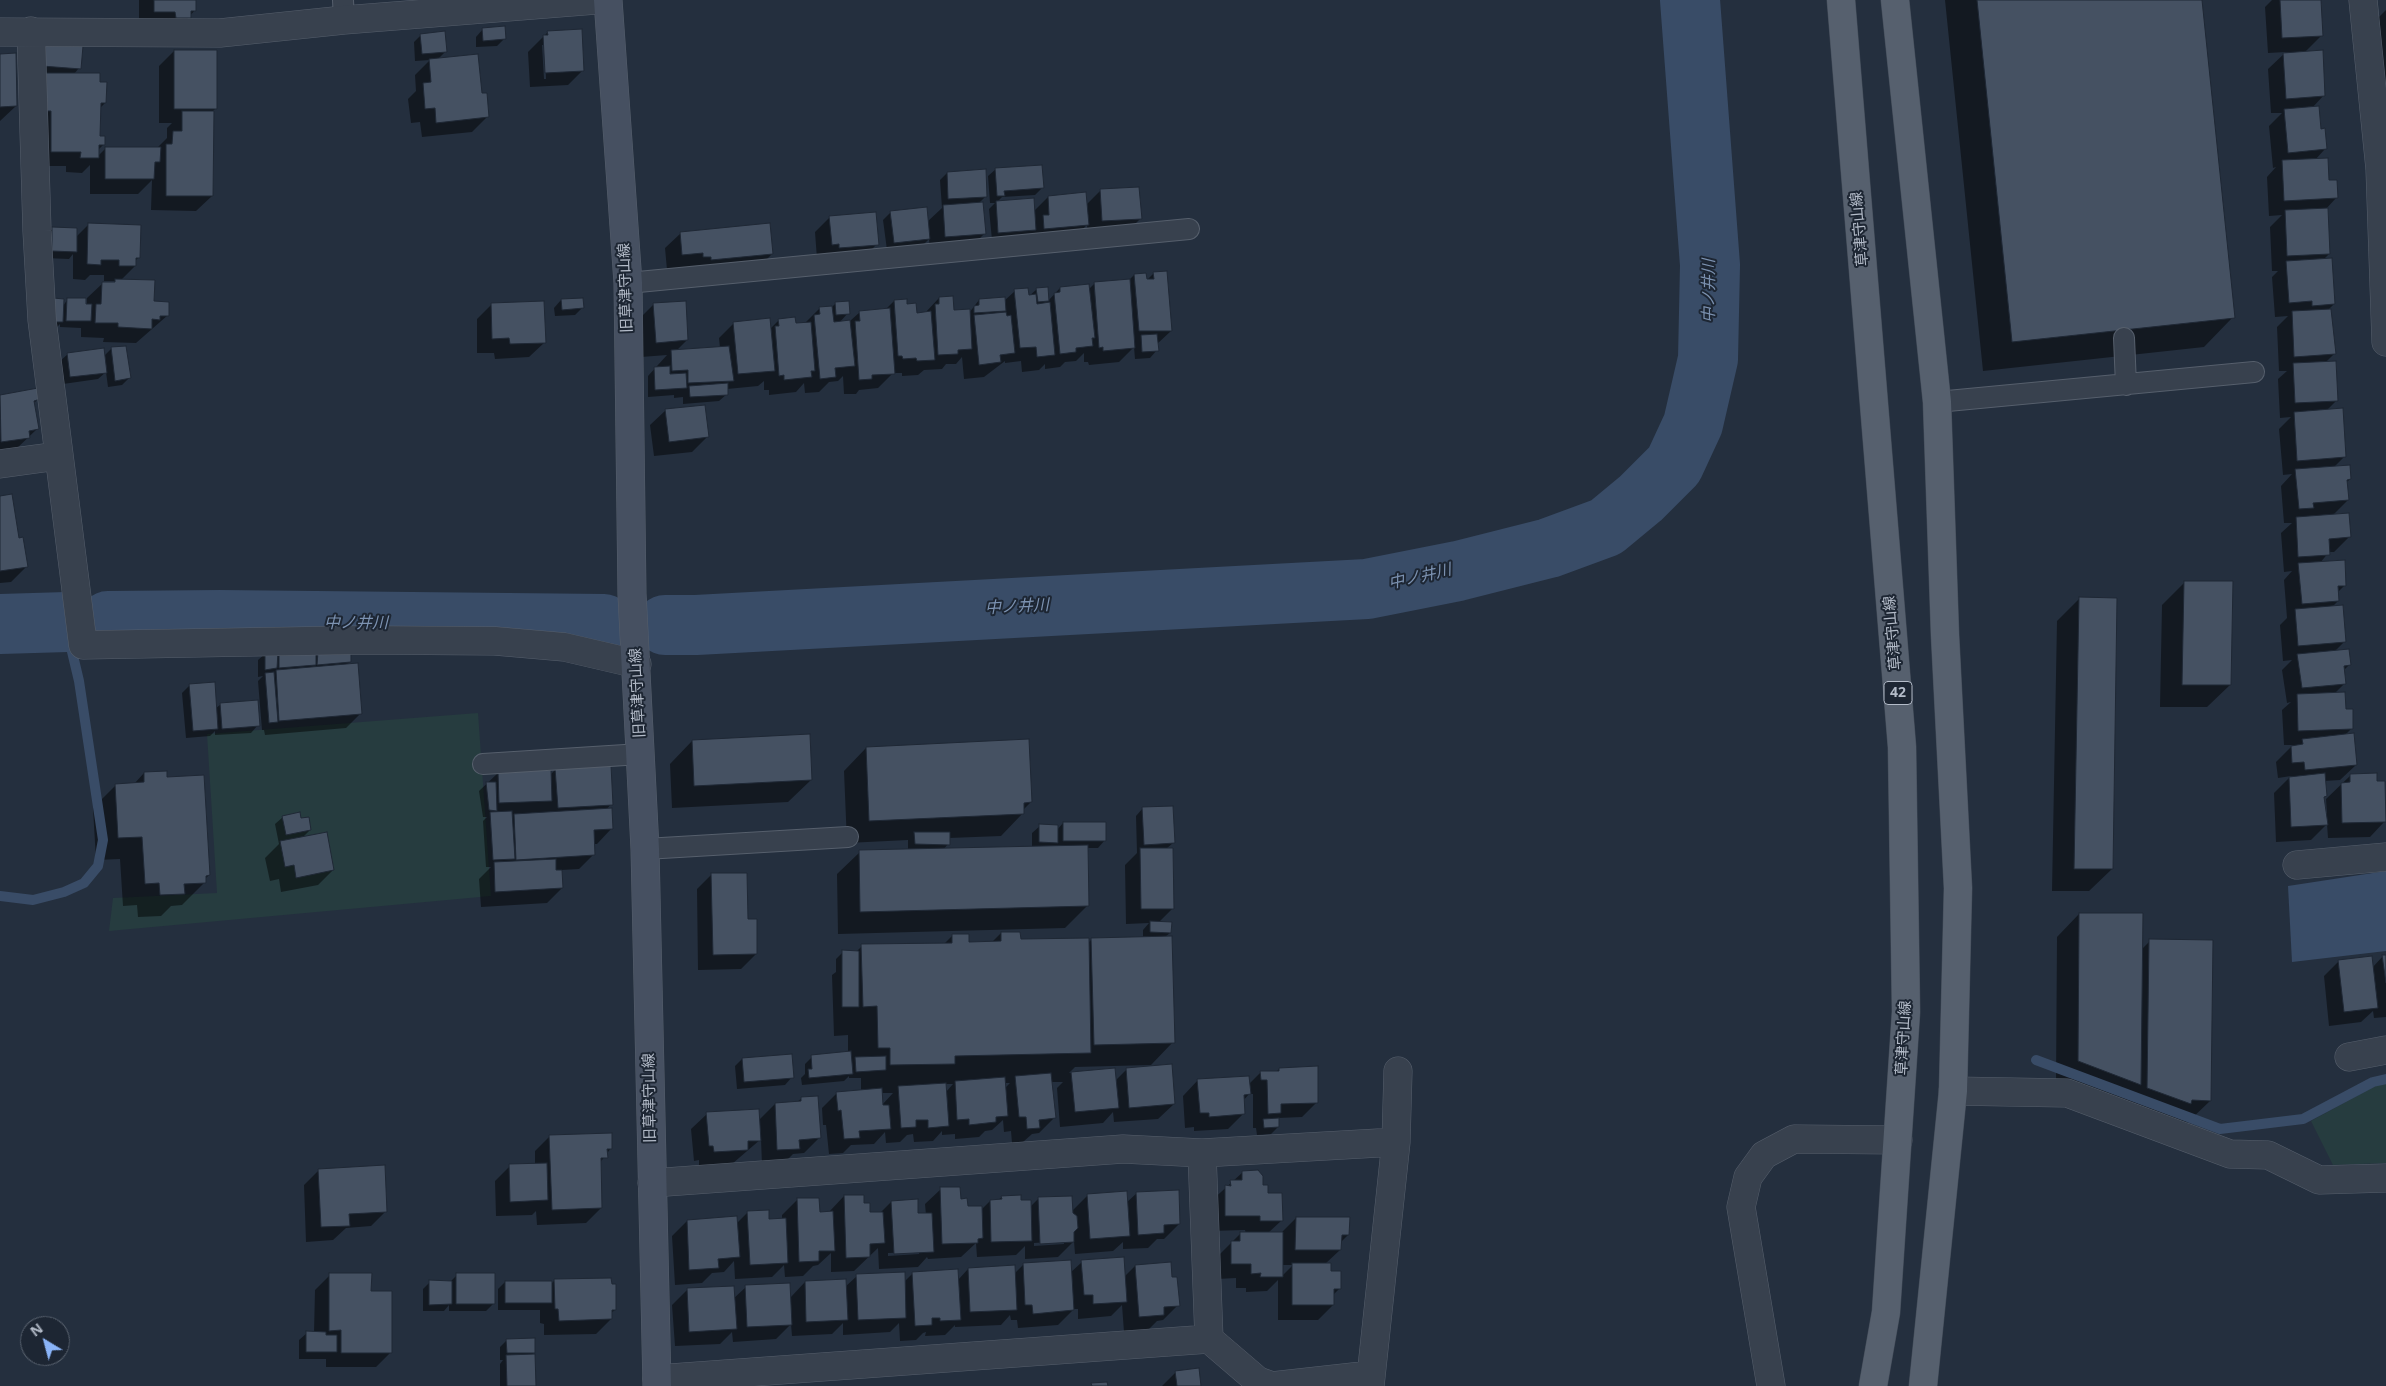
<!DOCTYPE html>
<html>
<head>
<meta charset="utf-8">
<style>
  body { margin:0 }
  #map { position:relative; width:2386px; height:1386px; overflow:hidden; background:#242f3e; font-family:"Noto Sans",sans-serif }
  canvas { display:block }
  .north { position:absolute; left:20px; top:1316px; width:50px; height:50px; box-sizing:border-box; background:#1d2633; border:1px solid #59626f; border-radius:50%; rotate:323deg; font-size:14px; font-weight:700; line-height:20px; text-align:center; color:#b4bcc9 }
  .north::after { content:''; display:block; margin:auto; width:18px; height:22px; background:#8ab4f8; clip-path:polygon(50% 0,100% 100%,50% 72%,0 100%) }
</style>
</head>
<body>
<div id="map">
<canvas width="2386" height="1386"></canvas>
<div class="north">N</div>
</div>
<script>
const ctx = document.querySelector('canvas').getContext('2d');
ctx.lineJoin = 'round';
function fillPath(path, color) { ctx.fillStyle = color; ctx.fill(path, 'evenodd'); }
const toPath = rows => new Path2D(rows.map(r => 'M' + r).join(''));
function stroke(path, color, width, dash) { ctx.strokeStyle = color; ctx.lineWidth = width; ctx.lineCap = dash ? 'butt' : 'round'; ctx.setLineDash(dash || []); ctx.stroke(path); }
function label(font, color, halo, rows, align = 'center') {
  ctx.font = font + ' "Noto Sans","Noto Sans JP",sans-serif'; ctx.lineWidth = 4; ctx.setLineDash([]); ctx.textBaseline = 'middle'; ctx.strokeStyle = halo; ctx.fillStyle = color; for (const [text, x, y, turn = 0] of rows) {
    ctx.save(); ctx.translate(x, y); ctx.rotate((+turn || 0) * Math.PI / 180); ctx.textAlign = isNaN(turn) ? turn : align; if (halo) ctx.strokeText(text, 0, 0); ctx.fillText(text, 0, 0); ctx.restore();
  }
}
fillPath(toPath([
  [478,713,491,896,109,931,113,898,217,893,207,734],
  [2386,1083,2386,1163,2333,1165,2311,1121,2377,1085]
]), '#263c3f');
fillPath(toPath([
  [2386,871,2386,951,2292,962,2288,886]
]), '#394c67');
fillPath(toPath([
  [139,0,195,0,195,10,175,33,139,26],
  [1945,0,2201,0,2233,317,2204,347,1983,371],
  [2272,0,2320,0,2322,35,2305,52,2324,95,2312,108,2325,149,2315,160,2337,197,2325,210,2329,254,2323,260,2334,304,2328,310,2334,354,2326,362,2336,401,2326,411,2345,456,2333,468,2350,479,2346,483,2348,500,2332,516,2349,537,2334,552,2329,552,2320,563,2345,585,2337,593,2338,601,2332,607,2344,642,2335,651,2350,664,2343,671,2344,684,2334,694,2352,728,2345,735,2356,765,2340,780,2324,781,2326,795,2323,798,2325,813,2327,813,2326,799,2351,775,2385,821,2370,837,2328,838,2327,824,2311,840,2276,842,2274,793,2291,776,2278,778,2276,762,2293,745,2284,745,2282,710,2291,702,2287,703,2282,670,2292,660,2283,661,2280,625,2287,618,2284,580,2292,571,2284,572,2281,533,2292,523,2284,523,2281,486,2292,474,2283,475,2279,429,2291,417,2280,418,2278,379,2287,371,2279,371,2277,327,2288,316,2275,317,2272,277,2278,271,2272,271,2270,227,2282,215,2269,216,2267,177,2276,167,2273,168,2269,126,2282,113,2271,113,2268,69,2286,52,2268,53,2265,7],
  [2386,10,2386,135,2355,41],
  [483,29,504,39,497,46,476,47,476,37],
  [548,32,583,70,568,85,530,87,528,52],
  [542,45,545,45,546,79,544,79],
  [421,35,445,52,438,59,481,94,488,116,472,132,422,137,420,122,411,123,408,99,416,91,415,75,430,60,415,61,414,42],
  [38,51,79,68,74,74,99,84,105,103,100,108,99,138,104,144,98,150,98,156,106,148,158,147,167,138,167,128,172,123,159,123,159,66,174,51,216,108,212,112,212,196,196,211,151,210,152,180,138,194,90,194,90,165,82,173,66,172,66,166,36,166],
  [0,55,16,106,0,121],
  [996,169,1042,188,1035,195,1002,197,997,202,1034,211,1048,197,1086,205,1101,190,1140,219,1125,234,1088,236,1087,225,1072,239,992,240,989,209,995,203,990,203,988,176],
  [947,173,986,196,979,203,984,234,969,249,930,252,929,239,922,246,887,250,883,220,891,212,927,222,942,208,940,180],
  [830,217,877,244,862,259,817,259,815,232],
  [89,224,139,257,135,261,135,266,121,280,168,315,136,343,103,342,104,338,81,337,81,328,60,327,60,324,55,329,46,329,68,299,87,305,87,298,103,283,112,284,115,281,104,281,104,275,90,275,85,280,73,279,73,254,69,259,45,258,45,236,52,229,76,237],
  [681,233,772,254,757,269,667,270,665,248],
  [1154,273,1171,331,1157,344,1157,350,1150,358,1135,359,1134,347,1119,362,1089,365,1088,362,1084,362,1084,353,1076,361,1065,362,1060,367,1045,369,1045,364,1039,370,1022,372,1021,361,1005,363,1005,361,984,377,964,379,962,357,956,364,946,364,942,369,924,370,918,375,902,376,902,373,893,373,878,388,859,390,856,394,844,394,843,376,838,381,829,382,819,392,805,393,804,383,796,392,769,395,769,390,764,390,764,381,758,386,727,389,727,394,719,401,683,404,683,397,674,398,674,395,648,397,648,376,667,355,641,357,639,319,654,304,687,340,676,351,720,348,719,338,734,323,770,329,779,320,794,325,804,324,820,308,832,307,836,303,848,313,839,323,850,321,860,312,885,310,894,301,906,306,916,314,925,313,939,298,952,311,969,313,979,300,1004,301,1015,291,1028,297,1037,289,1048,301,1060,288,1089,289,1095,283,1129,280,1134,275,1146,281],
  [561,300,582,308,575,315,555,316,554,308],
  [492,304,545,342,529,357,495,359,494,353,477,353,477,319],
  [111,349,129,378,122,385,108,387,106,372,98,379,63,384,60,361,68,354,104,356],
  [37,390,38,399,33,404,37,429,13,452,0,455,0,396],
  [666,410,707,437,692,452,654,456,650,425],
  [0,497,26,567,11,582,0,583],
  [2185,582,2230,685,2207,707,2160,707,2162,605],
  [2079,599,2112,869,2089,891,2052,891,2057,621],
  [266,653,314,656,318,653,350,662,347,665,361,713,346,728,265,735,264,730,262,730,258,681,263,676,258,677,258,660],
  [190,685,215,709,221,704,258,725,251,733,215,735,215,731,210,736,186,738,182,693],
  [692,741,811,780,788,802,672,808,670,764],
  [866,748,1031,802,1023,810,1023,813,1001,836,949,838,948,844,943,850,1032,848,1032,833,1040,826,1057,830,1063,823,1105,840,1098,848,1087,848,1088,905,1065,928,838,934,837,874,860,852,908,851,908,840,847,843,844,771],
  [556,769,611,804,607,809,612,828,597,844,593,844,594,854,579,869,561,870,562,888,547,903,481,907,479,879,491,867,486,867,483,821,487,817,483,817,479,791,498,773,550,775],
  [144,773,166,778,209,875,205,879,205,882,182,905,171,906,161,916,138,917,137,905,123,906,120,859,96,860,93,808,116,785,134,784],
  [1143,808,1173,843,1166,849,1173,908,1158,923,1170,933,1165,937,1173,1042,1151,1065,1075,1067,1069,1073,1114,1069,1115,1081,1127,1069,1174,1104,1158,1119,1114,1122,1113,1112,1103,1123,1060,1127,1057,1088,1063,1082,1051,1082,1054,1118,1039,1133,1032,1134,1023,1142,1012,1143,1011,1131,1004,1132,1003,1120,992,1130,985,1131,979,1137,955,1139,955,1134,942,1135,942,1131,933,1141,914,1142,913,1134,907,1135,900,1142,886,1143,885,1132,874,1144,851,1145,843,1153,829,1154,826,1125,823,1125,822,1108,837,1093,861,1091,861,1078,849,1078,849,1076,844,1081,802,1085,801,1078,805,1074,805,1064,812,1057,848,1052,848,1035,834,1036,832,975,836,972,836,959,843,952,856,952,862,946,944,944,952,936,967,943,992,942,1001,933,1020,941,1088,943,1091,940,1143,938,1143,930,1149,923,1126,924,1125,865,1137,853,1136,816],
  [1005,1083,1010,1083,1005,1088],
  [945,1084,953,1084,946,1092],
  [881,1093,893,1093,882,1105],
  [283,817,310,830,301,839,333,870,318,885,281,892,279,879,270,881,265,858,279,844,275,824],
  [712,874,756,954,741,969,698,970,697,889],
  [2079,914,2142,949,2150,941,2210,1101,2187,1123,2171,1123,2125,1111,2125,1099,2118,1107,2056,1083,2057,937],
  [2383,956,2386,956,2386,1017,2374,1018,2373,1011,2361,1022,2329,1026,2324,976,2339,961,2372,968],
  [742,1059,792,1077,785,1085,737,1089,735,1066],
  [1279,1069,1317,1102,1302,1117,1278,1118,1278,1127,1271,1134,1257,1135,1256,1128,1253,1128,1253,1094,1249,1094,1243,1101,1243,1114,1228,1129,1194,1131,1194,1127,1185,1128,1183,1096,1198,1080,1249,1084,1261,1072,1276,1072],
  [802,1098,819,1138,804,1153,793,1154,783,1164,762,1165,761,1139,732,1164,699,1166,699,1160,694,1161,691,1129,707,1114,759,1120,775,1104,797,1102],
  [550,1136,611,1148,599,1164,601,1208,586,1223,537,1225,536,1211,532,1215,496,1216,495,1181,510,1166,535,1165,535,1151],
  [319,1170,386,1211,371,1226,346,1228,333,1240,306,1242,304,1185],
  [1243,1172,1261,1186,1281,1221,1268,1233,1281,1233,1296,1218,1348,1235,1340,1243,1340,1250,1325,1264,1340,1288,1333,1295,1333,1305,1318,1320,1278,1320,1278,1280,1267,1291,1246,1292,1246,1288,1236,1288,1236,1278,1217,1279,1217,1257,1240,1234,1246,1234,1245,1230,1210,1231,1210,1202],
  [1282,1265,1293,1265,1282,1276],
  [941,1189,959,1200,966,1208,981,1210,990,1201,998,1200,1002,1197,1020,1201,1030,1207,1039,1198,1072,1211,1087,1196,1126,1203,1137,1193,1179,1224,1164,1239,1157,1239,1148,1248,1123,1249,1123,1242,1113,1251,1075,1254,1074,1241,1058,1257,1025,1259,1025,1246,1016,1255,977,1257,976,1243,961,1257,928,1259,927,1257,918,1267,879,1269,878,1248,854,1271,831,1272,831,1253,818,1265,813,1266,803,1276,785,1277,784,1265,772,1277,735,1279,734,1261,724,1272,712,1273,702,1283,675,1285,672,1236,687,1221,737,1223,747,1213,768,1220,782,1219,782,1215,797,1200,819,1214,829,1212,844,1196,863,1204,869,1214,880,1213,891,1202,917,1215,926,1215,925,1204],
  [1064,1241,1064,1244,1034,1246,1034,1243],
  [919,1252,919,1254,888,1256,888,1253],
  [1082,1262,1124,1277,1135,1266,1171,1278,1178,1305,1163,1320,1157,1321,1148,1330,1124,1332,1122,1305,1111,1316,1078,1319,1078,1309,1074,1309,1058,1325,1018,1328,1017,1320,1011,1320,1010,1315,1001,1325,955,1327,955,1325,945,1335,925,1336,926,1332,923,1333,916,1340,900,1341,899,1323,890,1332,843,1335,843,1323,832,1334,792,1336,791,1324,776,1339,733,1342,732,1332,720,1344,675,1346,672,1305,687,1290,733,1287,733,1299,746,1287,790,1298,805,1282,845,1287,857,1276,904,1282,913,1273,958,1280,968,1269,1014,1266,1014,1274,1023,1265,1070,1273],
  [330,1275,370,1292,391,1352,376,1367,326,1367,326,1359,299,1359,299,1340,307,1333,314,1333,315,1290],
  [457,1275,493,1304,486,1311,449,1311,449,1305,444,1311,423,1311,423,1289,430,1282,450,1282],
  [555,1280,615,1310,611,1313,611,1319,596,1334,544,1335,544,1324,540,1323,540,1310,498,1310,498,1289,505,1282,552,1283],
  [507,1340,534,1352,531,1356,534,1386,500,1386,500,1364,503,1360,500,1360,500,1347],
  [1176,1372,1199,1386,1162,1386]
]), '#0007');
stroke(toPath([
  [0,896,33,900,64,892,84,883,98,866,103,840,79,681,65,622],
  [2036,1060,2220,1129,2303,1119,2373,1082,2386,1079]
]), '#394c67', 10);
stroke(toPath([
  [108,621,220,620,604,624],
  [0,624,67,622],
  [665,625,696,625,1367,589,1458,571,1549,548,1606,527,1641,498,1674,465,1693,424,1708,359,1710,265,1690,0]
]), '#394c67', 60);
const building = toPath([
  [154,0,196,0,196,11,191,11,191,18,176,18,175,12,154,12,154,0],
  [1977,0,2202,0,2235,318,2012,342,1977,0],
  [2280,0,2321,0,2323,36,2282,38,2280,0],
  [505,26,506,39,483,41,482,28,505,26],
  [582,29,584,71,545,73,543,35,548,35,547,31,582,29],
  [445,31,447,52,422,54,420,34,445,31],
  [45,42,83,46,81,69,42,66,45,42],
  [174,50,217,50,217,109,174,109,174,50],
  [2323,50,2325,96,2286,99,2283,53,2323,50],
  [16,53,17,106,0,107,0,54,16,53],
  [478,54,482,93,487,93,489,117,436,123,435,108,425,109,423,83,431,82,429,59,478,54],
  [45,73,100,73,100,82,107,82,106,103,101,103,100,136,105,136,105,145,99,145,99,158,80,158,81,152,51,152,51,111,44,111,45,73],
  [2319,106,2321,129,2325,128,2327,149,2288,153,2284,109,2319,106],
  [182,111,214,111,213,196,166,196,166,144,172,144,173,131,182,131,182,111],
  [105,147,161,147,160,162,155,162,154,179,105,179,105,147],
  [2328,158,2329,180,2337,180,2338,198,2284,201,2282,160,2328,158],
  [1042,165,1044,188,1004,191,1005,196,997,196,995,168,1042,165],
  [986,169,987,197,948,199,947,172,986,169],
  [1139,187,1142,219,1102,221,1100,189,1139,187],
  [1086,192,1089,225,1044,229,1043,215,1049,215,1048,196,1086,192],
  [1034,198,1036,230,998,233,996,201,1034,198],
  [983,202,986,234,945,237,943,205,983,202],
  [927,207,930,239,894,243,890,211,927,207],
  [2328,208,2330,254,2287,256,2285,210,2328,208],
  [876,212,879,245,839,248,839,244,832,245,829,216,876,212],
  [88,223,141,225,140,258,136,258,136,266,119,266,119,260,101,260,101,265,87,264,88,223],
  [770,223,773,254,711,260,711,257,703,257,703,253,682,255,680,232,770,223],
  [52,227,77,228,77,252,52,251,52,227],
  [2332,258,2335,304,2312,306,2312,301,2289,303,2286,261,2332,258],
  [1167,271,1172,331,1139,331,1134,274,1146,273,1147,279,1154,279,1153,272,1167,271],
  [115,279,155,280,154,301,169,302,169,316,160,316,160,320,152,319,152,329,118,327,118,323,95,323,96,304,101,304,102,282,115,282,115,279],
  [1130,279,1135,348,1103,351,1103,347,1099,348,1094,282,1130,279],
  [1089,284,1095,338,1092,338,1093,346,1076,348,1076,352,1060,354,1054,293,1060,292,1060,287,1089,284],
  [1048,287,1049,301,1038,302,1036,288,1048,287],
  [1028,288,1029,295,1036,294,1037,304,1050,302,1055,355,1037,357,1036,347,1020,348,1014,289,1028,288],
  [953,296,954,310,970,309,972,349,958,350,958,354,938,355,935,304,939,304,939,297,953,296],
  [1005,297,1006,311,974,313,974,306,979,305,979,299,1005,297],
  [53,298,64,299,63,322,53,322,53,298],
  [67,298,86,298,86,304,92,304,91,321,66,321,67,298],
  [583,298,584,308,562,310,561,299,583,298],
  [907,299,907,304,916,303,917,313,931,311,935,360,917,361,916,358,903,359,902,356,898,356,894,300,907,299],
  [544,301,546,343,510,344,509,338,492,339,491,303,544,301],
  [686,301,688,340,656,343,653,303,686,301],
  [849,301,850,314,836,315,835,302,849,301],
  [832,306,834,322,850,320,855,366,835,368,836,377,820,379,814,315,820,314,819,307,832,306],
  [890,308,895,374,872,375,872,379,859,380,855,321,860,321,859,311,890,308],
  [2331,309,2336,354,2294,357,2292,311,2331,309],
  [1006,312,1007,316,1011,315,1015,353,1000,355,1001,362,979,365,974,315,1006,312],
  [795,317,796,323,811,322,815,371,811,371,812,377,784,380,784,375,779,376,775,326,779,326,778,319,795,317],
  [770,318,775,371,738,374,733,322,770,318],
  [1157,334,1159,351,1142,352,1141,335,1157,334],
  [126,346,131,378,115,381,111,347,126,346],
  [729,346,734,381,688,383,688,370,672,371,671,350,729,346],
  [104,348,107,373,70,377,67,353,104,348],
  [2336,361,2338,401,2295,403,2293,363,2336,361],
  [670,366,670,374,686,373,687,388,655,390,654,367,670,366],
  [728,383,728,395,690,397,689,386,728,383],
  [38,388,40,399,34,401,39,429,29,431,30,438,1,442,0,395,38,388],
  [705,405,709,437,669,442,665,409,705,405],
  [2343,408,2346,457,2297,461,2294,412,2343,408],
  [2350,465,2351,479,2347,480,2349,500,2313,503,2314,508,2299,509,2295,469,2350,465],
  [12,494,19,538,23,537,28,567,0,571,0,496,12,494],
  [2349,513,2351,537,2329,539,2330,555,2298,557,2296,517,2349,513],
  [2345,560,2346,586,2338,586,2339,601,2302,604,2298,563,2345,560],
  [2184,581,2233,581,2231,685,2182,685,2184,581],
  [2079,597,2117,598,2113,869,2074,869,2079,597],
  [2343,605,2346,642,2298,646,2295,609,2343,605],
  [2349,649,2351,665,2344,666,2346,684,2302,688,2297,654,2349,649],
  [265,651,278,652,277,668,265,670,265,651],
  [351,651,351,662,317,665,318,652,351,651],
  [279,652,316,652,316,665,279,668,279,652],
  [358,663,362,714,279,721,276,670,358,663],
  [274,672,278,722,269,723,265,673,274,672],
  [215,682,218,729,193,731,189,684,215,682],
  [2345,692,2346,709,2353,709,2353,729,2298,731,2297,694,2345,692],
  [258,700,260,726,222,729,220,703,258,700],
  [2354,733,2357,765,2305,770,2304,762,2292,763,2291,746,2303,744,2302,739,2354,733],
  [810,734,812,780,694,786,692,740,810,734],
  [1029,739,1032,802,1024,803,1024,814,869,821,866,747,1029,739],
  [611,765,613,805,558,808,555,768,611,765],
  [551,770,552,801,499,803,498,772,551,770],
  [167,771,167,777,204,775,210,875,206,876,206,883,184,884,185,894,160,895,159,883,145,884,142,837,118,838,115,784,144,782,144,772,167,771],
  [2325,773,2327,796,2324,797,2328,825,2291,827,2289,777,2325,773],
  [2377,773,2377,781,2385,781,2386,822,2342,823,2341,783,2350,782,2350,774,2377,773],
  [486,782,496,782,497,811,489,810,486,782],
  [1173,806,1175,843,1144,845,1142,807,1173,806],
  [612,808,613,829,594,830,595,855,516,860,514,814,612,808],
  [512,811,515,859,493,860,490,812,512,811],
  [300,812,301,818,309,817,311,830,286,835,282,816,300,812],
  [1063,822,1106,822,1106,841,1063,841,1063,822],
  [1039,824,1058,825,1058,843,1039,842,1039,824],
  [327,832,334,870,296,878,294,865,285,867,280,841,327,832],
  [914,832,950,832,950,845,915,844,914,832],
  [1088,845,1089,906,860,912,859,850,1088,845],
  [1140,848,1173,848,1174,909,1141,909,1140,848],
  [556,859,556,870,562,870,563,888,495,892,494,862,556,859],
  [711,873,747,873,748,919,757,919,757,954,713,955,711,873],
  [2079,913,2143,913,2141,1085,2078,1061,2079,913],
  [1150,921,1172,922,1171,933,1150,932,1150,921],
  [1001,932,1020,932,1021,939,1089,938,1091,1053,955,1056,955,1064,890,1065,890,1048,878,1048,877,1006,863,1007,861,944,952,943,952,934,969,934,969,942,1001,941,1001,932],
  [1172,936,1175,1043,1094,1045,1091,938,1172,936],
  [2149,939,2213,940,2211,1101,2192,1100,2191,1104,2147,1088,2149,939],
  [842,950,859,951,859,1007,842,1007,842,950],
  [2382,955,2386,955,2386,983,2382,955],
  [2372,956,2378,1008,2344,1012,2338,960,2372,956],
  [851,1051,853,1074,809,1078,808,1069,812,1069,811,1055,851,1051],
  [792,1054,794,1078,744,1082,742,1058,792,1054],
  [886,1056,886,1070,856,1072,855,1057,886,1056],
  [1172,1064,1175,1104,1129,1108,1126,1068,1172,1064],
  [1318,1066,1318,1103,1281,1104,1281,1113,1268,1114,1267,1080,1261,1080,1260,1071,1279,1071,1279,1068,1318,1066],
  [1115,1068,1119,1108,1075,1112,1071,1072,1115,1068],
  [1051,1073,1056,1118,1039,1120,1040,1128,1027,1129,1026,1117,1019,1117,1015,1076,1051,1073],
  [1249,1076,1251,1094,1244,1095,1245,1114,1209,1117,1209,1113,1200,1113,1197,1079,1249,1076],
  [1005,1077,1008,1116,996,1117,996,1122,969,1125,969,1119,957,1120,955,1081,1005,1077],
  [946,1083,949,1126,928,1128,928,1120,916,1120,916,1127,901,1128,898,1086,946,1083],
  [882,1088,883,1105,889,1105,891,1129,859,1131,860,1138,844,1139,841,1110,838,1111,836,1092,882,1088],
  [818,1096,821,1138,799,1140,800,1149,777,1150,775,1103,801,1101,801,1097,818,1096],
  [759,1109,761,1141,748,1141,748,1150,714,1152,713,1146,709,1146,706,1112,759,1109],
  [1279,1118,1279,1127,1264,1128,1263,1119,1279,1118],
  [612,1133,612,1149,607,1149,608,1158,601,1158,602,1208,552,1210,549,1135,612,1133],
  [547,1163,548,1200,510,1202,509,1164,547,1163],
  [385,1165,387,1212,349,1214,350,1226,321,1227,318,1169,385,1165],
  [1258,1170,1263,1176,1263,1185,1268,1185,1268,1193,1282,1193,1283,1221,1260,1221,1260,1216,1225,1216,1225,1185,1231,1186,1230,1180,1242,1180,1242,1171,1258,1170],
  [940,1187,960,1187,961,1199,967,1198,968,1206,982,1206,983,1238,978,1239,978,1243,942,1244,940,1187],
  [1179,1190,1180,1224,1164,1225,1164,1233,1138,1235,1136,1192,1179,1190],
  [1127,1191,1130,1236,1090,1239,1087,1194,1127,1191],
  [844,1195,864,1195,864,1203,870,1203,870,1212,883,1212,885,1243,870,1244,870,1257,846,1258,844,1195],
  [1021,1195,1021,1200,1031,1200,1032,1241,991,1242,990,1200,1002,1199,1001,1196,1021,1195],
  [1072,1196,1073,1213,1077,1216,1078,1228,1074,1232,1074,1242,1040,1244,1038,1197,1072,1196],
  [797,1198,819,1198,820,1212,833,1211,835,1251,819,1251,819,1261,799,1262,797,1198],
  [918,1199,918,1213,932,1213,934,1252,894,1254,891,1201,918,1199],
  [769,1210,769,1219,786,1218,788,1263,750,1265,747,1211,769,1210],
  [737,1216,740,1257,718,1259,719,1268,689,1270,687,1220,737,1216],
  [1296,1217,1350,1217,1349,1235,1342,1235,1341,1250,1295,1250,1296,1217],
  [1240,1232,1283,1232,1283,1277,1260,1277,1261,1273,1251,1274,1251,1264,1231,1264,1231,1241,1240,1241,1240,1232],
  [1124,1257,1127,1302,1093,1304,1093,1295,1084,1295,1081,1260,1124,1257],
  [1071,1260,1074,1310,1033,1314,1032,1305,1025,1305,1023,1263,1071,1260],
  [1171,1262,1172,1277,1177,1277,1180,1306,1164,1307,1164,1315,1139,1317,1135,1265,1171,1262],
  [1292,1263,1331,1263,1331,1271,1341,1271,1341,1289,1334,1289,1334,1305,1292,1305,1292,1263],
  [1015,1265,1017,1310,970,1312,968,1268,1015,1265],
  [958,1269,961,1320,940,1321,940,1318,932,1318,932,1325,915,1326,912,1272,958,1269],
  [905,1272,906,1318,858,1320,856,1274,905,1272],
  [329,1273,372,1273,371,1291,392,1291,392,1353,341,1353,341,1330,329,1331,329,1273],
  [456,1273,495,1273,495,1304,456,1304,456,1273],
  [611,1278,612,1284,616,1284,616,1310,612,1310,612,1319,559,1321,558,1309,555,1309,554,1279,611,1278],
  [846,1279,848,1320,806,1322,805,1281,846,1279],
  [429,1280,452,1281,452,1304,429,1305,429,1280],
  [505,1281,552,1281,552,1303,505,1303,505,1281],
  [790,1283,792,1325,747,1327,745,1285,790,1283],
  [734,1286,737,1329,689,1332,687,1288,734,1286],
  [306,1331,326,1332,326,1335,337,1335,337,1352,306,1352,306,1331],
  [535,1338,535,1353,507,1353,506,1339,535,1338],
  [535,1354,536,1386,507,1386,506,1355,535,1354],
  [1199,1368,1201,1386,1177,1386,1175,1371,1199,1368],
  [1107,1382,1108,1386,1092,1386,1091,1383,1107,1382]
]);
fillPath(building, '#455162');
stroke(building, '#1f2835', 1);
const lane = toPath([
  [343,0,344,20],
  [628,283,1189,229],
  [2124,338,2126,385],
  [1937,402,2254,372],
  [483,764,641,754],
  [645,849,848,837]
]);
const street = toPath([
  [2363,0,2380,169,2386,342],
  [31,31,37,231,42,320,83,645,362,640,495,641,564,647,637,664],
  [0,32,220,33,344,20,596,0],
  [0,464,58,456],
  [2297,865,2386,857],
  [2349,1057,2386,1050],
  [1953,1091,2067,1093,2230,1154,2268,1155,2319,1180,2386,1178],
  [1202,1153,1209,1339],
  [652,1183,1123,1149,1202,1153,1396,1142],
  [657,1379,1209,1339,1258,1381,1272,1386,1371,1375],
  [1370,1386,1396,1142,1398,1071],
  [1771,1386,1741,1207,1748,1177,1764,1155,1794,1139,1898,1140]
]);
const secondary = toPath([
  [608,0,628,283,632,594,645,849,657,1386]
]);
const primary = toPath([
  [1841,0,1902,747,1906,1012,1886,1312,1873,1386],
  [1895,0,1937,402,1945,635,1958,888,1953,1091,1923,1386]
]);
stroke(lane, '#565f6c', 22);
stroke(street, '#565f6c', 29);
stroke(secondary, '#565f6c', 29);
stroke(primary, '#414a57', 29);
stroke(lane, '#38414e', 20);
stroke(street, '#38414e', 28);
stroke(secondary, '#465061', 28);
stroke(primary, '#56606e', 28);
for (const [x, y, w] of [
  [1898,693,28]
]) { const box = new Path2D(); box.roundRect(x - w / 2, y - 11.5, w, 23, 4); ctx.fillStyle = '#1d2633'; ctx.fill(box); stroke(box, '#b4bcc9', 1); }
label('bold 14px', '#b4bcc9', null, [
  ["42",1898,693]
]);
label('15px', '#b4bcc9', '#1d2633', [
  ["草津守山線",1860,229,-95],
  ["旧草津守山線",626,288,-92],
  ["草津守山線",1893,633,-95],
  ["旧草津守山線",638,693,-93],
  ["草津守山線",1904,1038,-87],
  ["旧草津守山線",650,1098,-91]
]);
label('italic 16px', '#7c92b1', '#1d2633', [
  ["中ノ井川",1709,291,-90],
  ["中ノ井川",1420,577,-13],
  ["中ノ井川",1017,607,-3],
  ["中ノ井川",356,623]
]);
</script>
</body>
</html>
